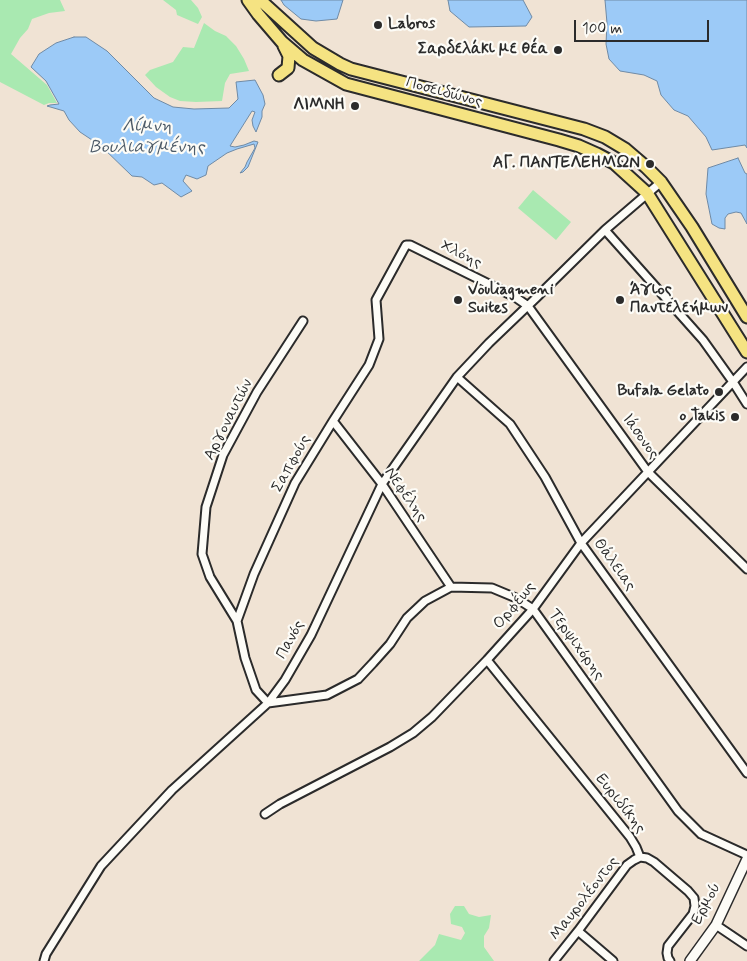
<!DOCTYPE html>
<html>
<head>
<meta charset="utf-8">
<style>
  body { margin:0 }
  #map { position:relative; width:747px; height:961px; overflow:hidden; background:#f0e3d4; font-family:Mynerve,sans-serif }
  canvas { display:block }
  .scale { position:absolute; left:574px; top:20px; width:135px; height:22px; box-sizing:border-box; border:2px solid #2b2b2b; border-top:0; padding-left:6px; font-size:15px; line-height:18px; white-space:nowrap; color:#2b2b2b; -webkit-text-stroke:4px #fdfcf7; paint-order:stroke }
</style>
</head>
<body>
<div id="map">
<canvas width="747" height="961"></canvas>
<div class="scale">100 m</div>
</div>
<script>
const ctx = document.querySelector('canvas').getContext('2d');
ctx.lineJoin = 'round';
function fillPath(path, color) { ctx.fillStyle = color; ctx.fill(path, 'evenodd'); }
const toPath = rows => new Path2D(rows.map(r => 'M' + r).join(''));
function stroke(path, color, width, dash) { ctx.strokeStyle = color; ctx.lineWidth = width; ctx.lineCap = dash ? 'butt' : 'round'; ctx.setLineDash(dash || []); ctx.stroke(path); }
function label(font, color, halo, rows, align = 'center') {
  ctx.font = font + ' Mynerve,sans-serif'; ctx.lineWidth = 4.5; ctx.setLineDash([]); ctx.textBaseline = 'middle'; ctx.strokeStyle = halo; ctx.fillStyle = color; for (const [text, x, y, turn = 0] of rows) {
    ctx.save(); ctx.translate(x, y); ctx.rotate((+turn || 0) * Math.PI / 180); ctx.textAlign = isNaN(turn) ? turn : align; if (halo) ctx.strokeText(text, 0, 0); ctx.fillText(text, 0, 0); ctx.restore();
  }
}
fillPath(toPath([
  [0,0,60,0,65,11,49,13,32,19,28,29,20,38,11,54,47,85,57,103,49,103,44,105,0,82],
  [163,0,191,0,198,8,202,17,198,24,177,15,176,10],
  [204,23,215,31,226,36,236,46,244,59,249,71,230,74,225,83,222,101,196,102,180,101,170,97,156,87,145,75,150,70,173,62,183,47,194,48],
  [533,190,571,222,556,240,518,208],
  [455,906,464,906,469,914,479,917,491,915,489,928,484,936,484,947,494,961,419,961,435,945,439,934,461,940,465,933,462,927,451,924,450,914]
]), '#a9e9b1');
const water = toPath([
  [281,0,343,0,337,19,316,21,301,19,284,5,281,0],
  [448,0,523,0,532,17,526,26,469,27,450,11,448,0],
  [605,0,747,0,747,148,745,145,712,150,706,137,688,116,674,110,661,95,657,81,644,75,620,71,609,59,606,44,607,23,605,0],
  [74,37,86,37,107,51,154,98,173,107,194,109,229,108,238,99,236,82,255,80,263,95,265,104,262,111,262,117,256,132,253,126,252,120,255,112,252,111,230,146,235,147,244,145,254,141,258,142,248,167,243,172,240,173,245,167,247,162,255,148,254,144,237,149,227,153,208,166,206,175,197,179,186,175,183,181,192,191,181,197,162,183,154,185,142,177,132,176,101,146,80,132,69,120,64,111,47,106,50,105,59,104,46,81,31,67,39,54,56,43,74,37],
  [738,158,745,173,747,174,747,224,741,213,736,212,728,214,725,218,725,229,719,228,712,224,706,194,708,168,738,158]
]);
fillPath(water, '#9ccaf7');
stroke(water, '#6f8aa5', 1);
const minor = toPath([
  [605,230,703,340,733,382,747,404],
  [457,377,510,424,545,477,581,543,747,773],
  [333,421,382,484,451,587],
  [747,569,648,472,528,306,515,297,410,245,406,245,376,300,379,339,369,365,333,421,295,483,254,574,237,621,245,658,256,690,268,703,327,695,358,679,373,663,390,644,407,618,425,601,451,587,492,588,516,598,533,609,678,811,701,834,747,855],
  [237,621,210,577,202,554,206,507,223,455,257,392,303,321],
  [487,660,630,837,636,847,640,857],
  [265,814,280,804,390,747,413,733,432,717,487,660,533,609,581,543,747,367],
  [640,857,647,858,654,862,688,891,694,898,695,906,693,914,668,946,667,953,668,958,670,961],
  [716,925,747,946],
  [578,931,613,961],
  [44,961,46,954,101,866,172,790,268,703,285,680,311,635,382,484,457,377,489,343,537,297,605,230,661,182],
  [554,961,578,931,627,865,634,860,640,857]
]);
const tertiary = toPath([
  [690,961,716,925,747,859]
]);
const primary = toPath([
  [248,0,258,14,282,42,303,60,346,84,559,140,579,146,597,154,614,163,647,193,747,352],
  [260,0,313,48,340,64,351,69,584,129,605,137,625,149,646,167,661,182,692,227,747,317],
  [279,75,288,68,289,56,284,46]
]);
stroke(minor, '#2b2b2b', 11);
stroke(tertiary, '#2b2b2b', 12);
stroke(primary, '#2b2b2b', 15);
stroke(minor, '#fdfcf7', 7);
stroke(tertiary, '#fdfcf7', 9);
stroke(primary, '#f5e382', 11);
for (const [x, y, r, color] of [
  [378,25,5,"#2b2b2b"],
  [558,50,5,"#2b2b2b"],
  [355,106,5,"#2b2b2b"],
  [650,164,5,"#2b2b2b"],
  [458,300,5,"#2b2b2b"],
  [620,300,5,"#2b2b2b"],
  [719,392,5,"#2b2b2b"],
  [735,417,5,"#2b2b2b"]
]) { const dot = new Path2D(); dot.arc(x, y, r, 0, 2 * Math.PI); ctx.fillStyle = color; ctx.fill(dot); stroke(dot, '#fdfcf7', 2); }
label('bold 16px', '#2b2b2b', '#fdfcf7', [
  ["Labros",388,25,"left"],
  ["Σαρδελάκι με θέα",548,50],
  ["ΛΙΜΝΗ",345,106],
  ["ΑΓ. ΠΑΝΤΕΛΕΗΜΩΝ",640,164],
  ["Vouliagmeni",468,291,"left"],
  ["Suites",468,309,"left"],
  ["Άγιος",630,291,"left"],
  ["Παντελεήμων",630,309,"left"],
  ["Bufala Gelato",709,392],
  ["o Takis",725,417]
], 'right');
label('16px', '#2b2b2b', '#fdfcf7', [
  ["Ποσειδώνος",444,93,15],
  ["Χλόης",461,255,27],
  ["Αργοναυτών",229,420,-63],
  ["Ιάσονος",640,437,54],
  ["Σαπφούς",292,464,-61],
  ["Νεφέλης",405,495,55],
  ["Θάλειας",614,565,54],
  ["Ορφέως",515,606,-50],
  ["Πανός",291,640,-61],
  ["Τερψιχόρης",576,645,54],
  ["Ευριδίκης",620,804,52],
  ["Μαυρολέοντος",585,899,-52],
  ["Ερμού",707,904,-62]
]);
label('italic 18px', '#4d5b68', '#fdfcf7', [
  ["Λίμνη",147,127],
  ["Βουλιαγμένης",147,148]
]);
</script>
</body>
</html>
